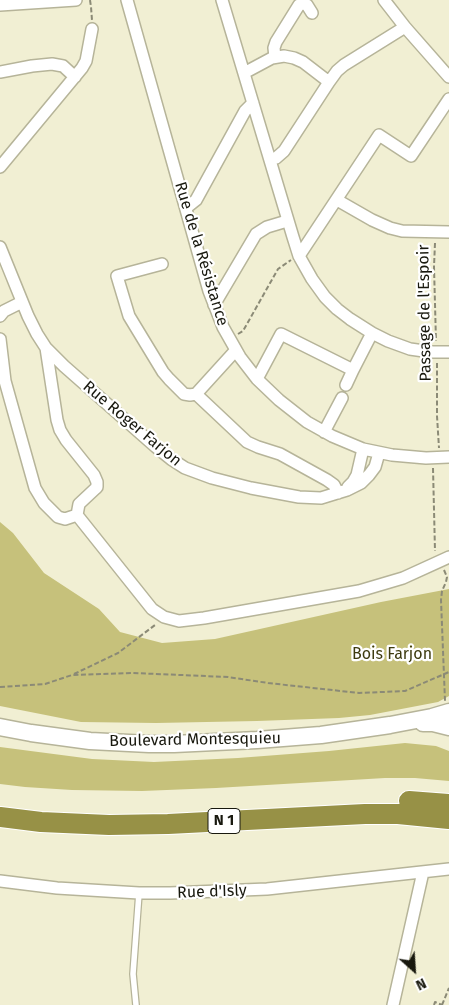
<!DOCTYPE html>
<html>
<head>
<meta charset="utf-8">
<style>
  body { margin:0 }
  #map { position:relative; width:449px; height:1005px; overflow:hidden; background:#f1efd3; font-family:"Fira Sans",sans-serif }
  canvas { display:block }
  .north { position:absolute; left:389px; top:945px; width:50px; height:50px; -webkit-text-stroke:4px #fff; paint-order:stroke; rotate:154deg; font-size:14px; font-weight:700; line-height:20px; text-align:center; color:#18180e }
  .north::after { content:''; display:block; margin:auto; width:18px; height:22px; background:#18180e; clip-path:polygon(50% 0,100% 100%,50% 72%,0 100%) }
</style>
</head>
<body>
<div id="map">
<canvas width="449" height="1005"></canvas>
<div class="north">N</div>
</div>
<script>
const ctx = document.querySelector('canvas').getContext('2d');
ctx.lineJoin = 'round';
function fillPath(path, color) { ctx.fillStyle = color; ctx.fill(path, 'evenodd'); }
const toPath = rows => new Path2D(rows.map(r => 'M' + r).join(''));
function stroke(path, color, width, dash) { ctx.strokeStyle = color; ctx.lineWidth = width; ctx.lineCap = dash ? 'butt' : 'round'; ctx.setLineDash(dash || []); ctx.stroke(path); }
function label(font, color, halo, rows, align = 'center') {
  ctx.font = font + ' "Fira Sans",sans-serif'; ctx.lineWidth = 4.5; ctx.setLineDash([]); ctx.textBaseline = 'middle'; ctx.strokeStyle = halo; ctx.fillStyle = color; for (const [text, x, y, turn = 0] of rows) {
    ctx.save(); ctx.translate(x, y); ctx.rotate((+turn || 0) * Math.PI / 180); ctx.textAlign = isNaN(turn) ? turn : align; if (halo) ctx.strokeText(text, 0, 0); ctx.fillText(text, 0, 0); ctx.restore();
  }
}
fillPath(toPath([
  [0,522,13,533,44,573,99,609,120,632,162,643,215,639,381,602,449,589,449,696,438,702,370,715,339,718,257,721,156,723,81,722,0,706],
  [405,743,436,746,449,751,449,781,415,778,385,778,216,788,142,791,72,790,25,787,0,784,0,747,92,759,154,762,238,758,329,751]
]), '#c6c17b');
const lane = toPath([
  [136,1005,133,974,139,893]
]);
const street = toPath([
  [127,0,209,291,223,327,240,357,257,379,279,400,307,422,332,436,363,449,392,455,426,458,449,457],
  [222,0,293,237,299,256,312,279,325,297,337,309,350,319,372,333,388,341,410,349,431,352,449,352],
  [384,0,405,27,449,77],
  [0,5,76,0],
  [275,57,274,48,276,42,299,5,303,4,307,5,312,13],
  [0,72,32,66,52,64,63,66,75,77],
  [244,73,272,58,284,56,294,58,303,62,329,82,337,71,344,65,405,27],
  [270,160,276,158,284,151,329,82],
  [0,167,82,68,86,61,92,29],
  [337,200,372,220,390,228,402,231,449,232],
  [186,208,196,200,245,111,253,103],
  [0,247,28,316,37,334,46,348,64,366,156,447,171,459,185,468,212,478,251,488,299,497,321,498,347,490,361,483,369,475,375,467,379,453],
  [299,256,379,135,411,156,449,99],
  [162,264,117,276,129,316,163,372,169,379,184,394,190,395,196,394,236,350],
  [214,305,256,234,267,227,287,221],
  [0,316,4,311,22,302],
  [0,339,5,381,35,488,44,503,58,517,65,519,77,515],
  [46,348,57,420,60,430,66,440,94,475,97,482,97,487,95,489,79,504,77,515],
  [353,370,372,333],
  [257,379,281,334,353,370,346,385],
  [196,394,247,442,258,447,280,454,327,480,334,485,338,493],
  [324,432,342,398],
  [348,487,353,482,357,475,363,449],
  [77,515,152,609,164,617,179,621,204,618,359,591,403,578,449,557],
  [0,881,57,888,139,893,170,893,267,889,449,869],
  [393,1005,423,872]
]);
const secondary = toPath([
  [423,723,433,723,449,727],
  [0,727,31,733,90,741,149,744,174,744,257,740,321,735,390,725,432,717,449,712]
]);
const highway = toPath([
  [409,801,449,804],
  [0,817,41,822,109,825,168,824,365,814,398,814,449,819]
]);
stroke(lane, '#b6b499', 8);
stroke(street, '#b6b499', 14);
stroke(secondary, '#b6b499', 19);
stroke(highway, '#fff', 22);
stroke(toPath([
  [90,0,91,7,92,20],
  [435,243,434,267,436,341],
  [238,334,243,331,278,269,291,260],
  [437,363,437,416,439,448],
  [433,468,435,551],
  [444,570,447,577,446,582,442,591,441,600,445,701],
  [74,674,118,653,155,625],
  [0,687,45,684,72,675,133,673,228,677,268,683,359,693,405,691,449,672],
  [434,1005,435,1002,442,1005],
  [442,1005,449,988]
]), '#8b8a76', 2, [5, 2.5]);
stroke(lane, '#fff', 5.5);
stroke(street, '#fff', 11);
stroke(secondary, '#fff', 16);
stroke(highway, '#979146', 20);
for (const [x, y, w] of [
  [224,821,32]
]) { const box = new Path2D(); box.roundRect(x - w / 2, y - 12.5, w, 25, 4); ctx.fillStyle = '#fff'; ctx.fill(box); stroke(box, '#18180e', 1); }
label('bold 15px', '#18180e', null, [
  ["N 1",224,821]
]);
label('16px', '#18180e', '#fff', [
  ["Rue de la Résistance",201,254,73],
  ["Passage de l'Espoir",425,313,-91],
  ["Rue Roger Farjon",132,424,40],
  ["Boulevard Montesquieu",195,740,-1],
  ["Rue d'Isly",212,892,-2]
]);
label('16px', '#3e3b0f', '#fff', [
  ["Bois Farjon",392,655]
]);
</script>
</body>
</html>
